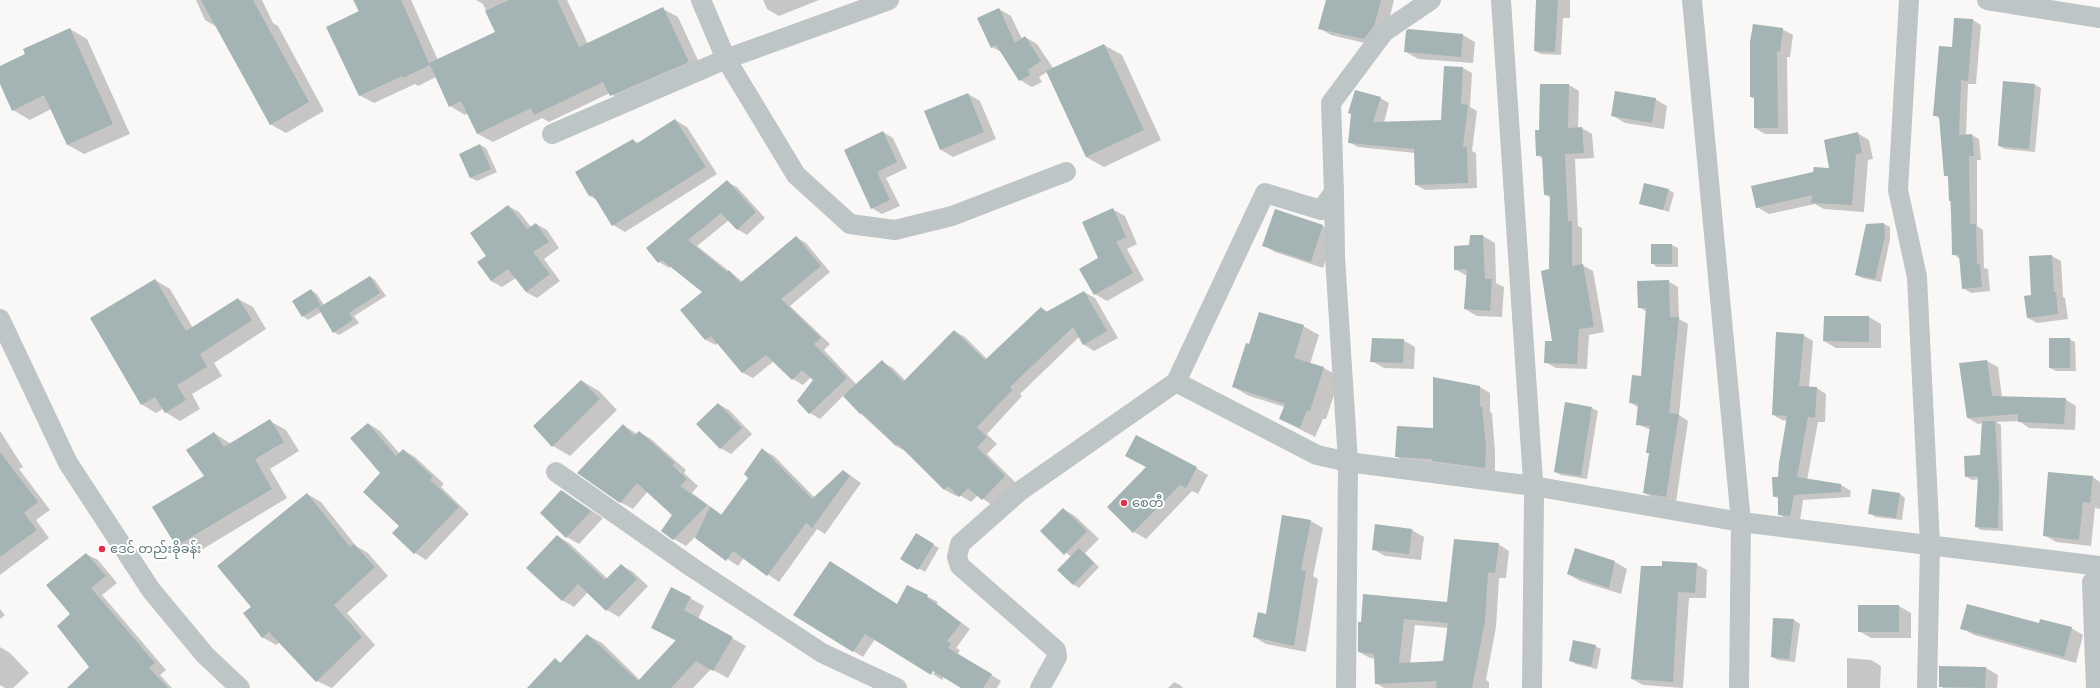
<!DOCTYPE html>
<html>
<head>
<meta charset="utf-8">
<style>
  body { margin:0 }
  canvas { display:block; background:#f9f8f6 }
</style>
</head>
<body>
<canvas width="2100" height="688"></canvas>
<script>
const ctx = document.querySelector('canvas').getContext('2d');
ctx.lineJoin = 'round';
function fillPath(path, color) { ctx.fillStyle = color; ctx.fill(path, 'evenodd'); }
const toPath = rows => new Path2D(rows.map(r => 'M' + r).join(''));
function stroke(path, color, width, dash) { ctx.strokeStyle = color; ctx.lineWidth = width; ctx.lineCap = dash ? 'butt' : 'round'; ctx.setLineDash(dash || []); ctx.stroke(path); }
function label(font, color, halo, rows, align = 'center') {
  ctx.font = font + ' "Open Sans","Noto Sans Myanmar",sans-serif'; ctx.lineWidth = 4; ctx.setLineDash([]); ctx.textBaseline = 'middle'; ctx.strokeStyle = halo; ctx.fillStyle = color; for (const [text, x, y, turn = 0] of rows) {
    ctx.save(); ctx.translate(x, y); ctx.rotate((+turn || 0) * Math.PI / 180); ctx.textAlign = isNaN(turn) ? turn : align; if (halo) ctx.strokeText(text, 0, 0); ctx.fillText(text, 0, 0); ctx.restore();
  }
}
fillPath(toPath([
  [196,0,262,0,273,23,278,26,324,111,286,133,270,124,217,27,205,20],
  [353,0,411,0,438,60,496,32,483,4,476,0,567,0,588,44,663,9,678,17,703,71,625,104,610,93,549,122,542,118,493,142,478,134,468,113,465,115,450,106,436,77,418,86,415,84,374,103,359,95,359,12],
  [763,0,819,0,779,16,767,9],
  [1327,0,1394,0,1386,32,1377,46,1331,35,1319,28],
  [1537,0,1570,0,1570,18,1563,18,1561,55,1541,54,1535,51],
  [999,9,1011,16,1022,39,1025,37,1037,44,1053,68,1104,45,1122,55,1161,140,1104,167,1086,157,1047,72,1039,77,1042,82,1032,87,1020,80,1003,53,992,47],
  [1955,19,1973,20,1981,25,1976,84,1968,84,1966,136,1972,135,1979,139,1981,160,1977,160,1977,226,1983,230,1984,268,1988,269,1990,291,1971,293,1963,288,1960,259,1953,254,1949,177,1945,175,1940,119,1934,115,1953,48],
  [70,29,87,39,130,134,84,154,68,145,51,109,30,120,13,110,0,82,0,68],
  [1782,29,1793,35,1790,57,1787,57,1788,134,1765,134,1755,128,1755,99,1751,97],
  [1463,35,1475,42,1473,63,1418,59,1406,52],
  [1463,68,1472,73,1470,107,1477,111,1472,151,1476,153,1477,188,1425,190,1416,185,1415,153,1358,147,1349,142,1380,98,1389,103,1384,123,1442,121],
  [1569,85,1579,91,1578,129,1582,128,1592,134,1594,158,1575,159,1578,226,1582,228,1582,265,1593,271,1604,332,1589,335,1587,369,1556,368,1545,362,1553,342,1550,270,1551,198,1544,194,1543,159,1537,155,1540,131],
  [2035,85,2041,88,2035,152,2005,149,1999,146],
  [968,94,980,101,996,139,953,157,941,150],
  [1655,99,1667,106,1664,129,1625,123,1613,116],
  [675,120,687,127,717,174,625,232,613,225,597,200,590,196,633,140,639,143],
  [883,132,893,138,907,168,886,178,900,206,882,214,872,208,845,151],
  [1857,133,1869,140,1873,159,1868,160,1864,212,1824,209,1815,204,1769,214,1757,207,1830,169],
  [480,145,486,148,497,172,477,181,471,178],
  [727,182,737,187,765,218,747,235,737,229,729,220,697,246,743,282,796,237,806,243,830,272,790,306,830,344,824,350,857,385,882,362,893,368,906,381,954,331,965,337,988,360,1041,308,1048,312,1084,292,1095,298,1118,338,1094,351,1083,344,1079,337,1020,394,1022,396,987,434,997,444,987,454,1016,483,993,506,978,495,971,502,958,494,956,496,945,490,905,451,896,446,861,414,844,395,820,419,810,413,814,379,811,377,803,385,793,379,774,361,753,378,743,373,718,343,716,345,706,340,682,310,703,292,671,266,669,268,659,262],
  [1669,190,1674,193,1669,212,1641,203],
  [508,206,519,212,531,227,536,224,547,230,559,248,544,259,560,281,537,298,526,292,516,278,502,287,491,281],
  [1112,209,1125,216,1137,244,1127,249,1144,280,1107,301,1095,294,1099,259],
  [1884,224,1890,227,1890,239,1881,282,1862,278,1856,275],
  [1323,226,1335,233,1323,268,1275,252,1263,245],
  [1471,236,1483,236,1495,243,1496,283,1504,287,1502,317,1477,316,1465,309,1467,276,1455,269,1470,246],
  [1652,245,1672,245,1678,248,1678,267,1657,267,1652,263],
  [2052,256,2061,261,2063,297,2065,298,2068,319,2037,323,2028,318,2032,296],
  [370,277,375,280,386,296,354,316,359,323,339,335,334,332,321,312,308,320,303,316,311,290,317,294,324,305],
  [155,280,170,289,193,328,238,299,253,307,266,329,214,363,222,376,192,394,200,409,180,421,165,412,163,409,156,413,141,404],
  [1668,281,1678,287,1679,319,1688,324,1679,415,1688,421,1676,502,1654,498,1644,493,1650,454,1647,452,1651,430,1637,424,1639,408,1630,402,1642,377,1647,312,1639,307],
  [1869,317,1881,324,1881,348,1836,348,1824,341],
  [1303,326,1319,335,1310,364,1324,368,1340,377,1326,419,1323,419,1315,437,1280,419,1285,407,1249,396,1234,387,1250,345],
  [1803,335,1813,341,1809,388,1817,388,1826,394,1825,422,1818,422,1807,480,1841,485,1851,491,1850,497,1803,500,1800,521,1788,520,1779,514,1779,499,1774,496,1779,478,1787,421,1782,420,1773,415],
  [2069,339,2075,342,2076,371,2056,371,2050,368],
  [1403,340,1415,347,1414,369,1384,368,1372,361],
  [1987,361,1998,367,2002,397,2065,399,2076,406,2075,430,2029,428,2019,421,1996,422,2001,425,2003,531,1981,530,1976,527,1979,479,1972,480,1966,476,1981,456,1983,423,1978,424,1968,418,1960,364],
  [582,381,599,391,617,410,570,456,553,446],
  [1480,387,1490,393,1490,412,1492,413,1495,452,1495,473,1406,462,1396,456,1434,429],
  [718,404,729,410,752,434,731,454,720,448],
  [1592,408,1598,411,1587,479,1561,475,1555,472],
  [270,421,286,430,299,451,270,469,287,498,193,555,177,546,154,507,205,477,214,433,231,444],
  [369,424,380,431,400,454,403,450,415,457,444,484,441,487,469,514,426,560,415,553,393,533,401,526,381,474],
  [623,425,637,434,639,432,651,439,686,470,684,473,698,486,692,493,722,515,750,478,763,450,774,456,814,497,844,471,861,483,825,534,817,529,779,582,744,558,738,566,695,537,686,546,674,539,662,531,674,515,648,491,633,509,620,502],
  [0,431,23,467,19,469,50,510,36,520,49,538,0,575],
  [1196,468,1208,475,1198,494,1192,491,1146,539,1134,532],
  [2093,477,2100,482,2100,509,2095,508,2091,546,2056,542,2044,535],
  [562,491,603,518,579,544,567,537,541,513],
  [307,494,321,502,356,546,368,553,388,576,347,613,375,645,332,688,317,681,280,642,276,645,262,637,252,607],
  [1900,494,1905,498,1902,520,1875,517,1870,513],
  [1063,509,1075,516,1099,539,1085,553,1099,567,1079,588,1073,584,1071,557,1041,531],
  [1311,521,1323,528,1313,576,1318,579,1306,652,1266,644,1254,637,1267,615],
  [1412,530,1424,537,1421,560,1385,556,1373,549],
  [916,534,939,548,925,572,901,558],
  [557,536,569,543,608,579,621,565,633,572,648,586,619,617,607,610,588,592,574,607,562,600],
  [1498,544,1509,551,1506,578,1499,578,1496,627,1486,680,1489,682,1489,688,1384,688,1376,683,1376,659,1370,658,1359,652,1359,623,1448,603],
  [1415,625,1448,628,1444,662,1410,664],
  [1576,549,1615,562,1627,569,1621,594,1580,581,1568,574],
  [86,554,98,560,117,583,102,595,166,670,160,675,172,688,69,688,91,668,72,615],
  [1696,564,1707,570,1706,598,1689,598,1683,688,1643,685,1632,679,1663,567],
  [907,586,938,602,937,604,970,629,956,648,960,650,958,654,1001,681,997,688,963,688,944,676,942,680,933,674,937,668,875,639,863,657,794,615,898,605],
  [690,598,704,606,698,619,746,646,728,678,711,669,693,688,529,688,555,660,561,663,587,635,602,643,640,680,676,641,652,628],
  [1899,606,1911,613,1911,638,1871,638,1859,631],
  [0,609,5,615,0,619],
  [1794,620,1800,624,1795,662,1778,660,1772,657],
  [2040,624,2071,628,2083,635,2076,663,1974,635,1962,628],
  [1595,646,1601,649,1597,669,1576,664,1570,660],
  [0,647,10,653,29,673,13,688,5,688,0,685],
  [1847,658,1871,660,1881,666,1880,688,1847,688],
  [1986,668,1998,675,1997,688,1943,688,1940,686],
  [1174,682,1180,685,1183,688,1168,688]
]), '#0003');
fillPath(toPath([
  [201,0,253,0,309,102,270,125],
  [354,0,401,0,429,63,495,32,485,11,509,0,557,0,579,47,663,7,689,62,610,96,603,82,534,115,531,108,477,134,461,101,449,107,430,65,403,78,402,76,359,96,326,27,359,11],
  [1326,0,1381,0,1374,26,1364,39,1318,29],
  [1536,0,1558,0,1555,52,1534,51],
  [999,8,1015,43,1025,36,1041,61,1028,70,1030,75,1019,81,996,45,991,48,977,18],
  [1954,18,1973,19,1968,81,1961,80,1959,135,1972,134,1974,156,1969,156,1970,224,1976,224,1977,264,1980,264,1982,287,1962,289,1959,255,1952,255,1951,201,1949,201,1948,176,1944,176,1939,116,1933,116,1939,46,1952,47],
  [1753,24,1783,28,1780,52,1777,51,1778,128,1754,128,1754,97,1750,97,1750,42],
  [70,28,113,124,67,145,44,95,12,111,0,84,0,66,25,54,23,49],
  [1408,29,1463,34,1461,57,1404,52,1406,31],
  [1104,44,1144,130,1086,157,1046,71],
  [1444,66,1463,67,1461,104,1468,105,1463,147,1467,147,1468,183,1415,185,1414,149,1348,143,1351,114,1348,113,1355,90,1381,97,1373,122,1441,120],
  [2003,81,2035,84,2029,149,1998,146],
  [1540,84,1569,84,1568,128,1582,127,1584,153,1565,154,1568,221,1572,221,1572,266,1583,264,1594,327,1579,329,1577,364,1544,363,1545,341,1552,341,1541,271,1549,269,1550,195,1544,195,1542,155,1536,156,1535,130,1539,130],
  [1615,91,1656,98,1652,123,1611,116],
  [968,93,984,132,940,150,924,111],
  [675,119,706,167,612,226,593,195,589,196,575,172,633,139,636,144],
  [883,131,897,162,877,172,890,200,871,209,844,150],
  [1858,132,1862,153,1856,154,1852,205,1811,203,1812,195,1756,208,1751,186,1813,172,1814,167,1829,168,1824,140],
  [480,144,491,169,470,178,459,154],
  [727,180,756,212,737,230,721,213,688,240,727,272,729,270,740,283,796,236,821,266,781,299,821,338,814,344,847,378,809,414,797,401,813,380,802,370,792,380,766,355,742,373,711,336,705,340,680,310,702,292,662,260,658,263,646,248],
  [1644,183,1669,189,1663,210,1639,204],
  [508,205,527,229,536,223,549,242,533,252,550,274,526,292,508,269,491,281,477,262,486,256,470,233],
  [1113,208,1126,237,1116,242,1133,273,1094,295,1079,269,1098,258,1082,222],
  [1275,209,1323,225,1311,262,1262,246],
  [1884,223,1885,236,1875,279,1855,275,1866,224],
  [1470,235,1483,235,1485,279,1492,279,1490,311,1464,309,1467,269,1454,270,1454,246,1469,245],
  [1651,244,1672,244,1672,264,1651,264],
  [2052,255,2054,292,2056,292,2058,314,2027,318,2024,296,2031,295,2029,256],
  [370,276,380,293,349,313,353,320,333,333,318,308],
  [155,279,186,331,238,298,252,320,200,354,207,367,177,385,186,400,165,413,155,397,141,405,90,318],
  [1669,280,1670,317,1679,317,1669,413,1679,414,1666,497,1643,493,1649,453,1646,453,1650,426,1636,425,1638,404,1629,403,1632,375,1641,376,1646,308,1638,308,1637,281],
  [311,289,321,305,302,317,292,301],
  [1084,291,1107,331,1083,345,1073,327,1010,387,1012,390,977,427,987,437,977,447,1005,476,982,500,968,488,959,497,948,486,944,490,898,444,896,446,862,413,860,414,843,396,882,360,903,382,954,330,985,360,1041,307,1046,312],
  [1259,312,1304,325,1294,358,1324,367,1310,411,1307,410,1300,428,1279,419,1285,404,1232,387,1246,343,1249,344],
  [1824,316,1869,316,1869,342,1823,341],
  [1776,332,1804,334,1799,386,1817,387,1815,418,1808,417,1797,477,1841,484,1841,492,1794,495,1790,516,1778,515,1778,496,1773,497,1772,477,1778,477,1779,463,1787,416,1772,415],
  [1372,338,1404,339,1403,363,1370,362],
  [2049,338,2070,338,2070,368,2049,368],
  [1987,360,1992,396,2066,398,2064,424,2018,422,2018,414,1967,418,1959,363],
  [1433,377,1480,386,1480,407,1482,407,1486,446,1485,468,1432,461,1432,459,1395,457,1397,426,1433,428],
  [581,380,600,399,552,447,533,426],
  [1565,402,1592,407,1581,476,1554,472],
  [718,403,742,428,720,449,696,424],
  [270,419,284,442,255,459,272,489,176,546,152,507,204,476,186,450,214,432,224,447],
  [1982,421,1995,421,1999,490,1998,528,1975,527,1978,476,1965,477,1964,456,1980,455],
  [368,423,396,456,403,449,433,477,430,480,459,507,414,554,392,533,399,526,363,492,380,473,350,438],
  [623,424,634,436,639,431,675,463,672,465,687,479,680,486,707,505,673,540,661,531,672,515,637,483,620,503,577,473],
  [1136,435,1197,467,1186,488,1180,485,1133,533,1107,507,1146,467,1125,456],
  [762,448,812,499,843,470,850,476,812,528,806,523,767,576,733,551,726,561,695,538,710,507,721,515,748,478,744,474],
  [0,452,38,502,24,513,37,530,0,557],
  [2048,472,2093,476,2090,503,2083,502,2079,540,2043,536],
  [1872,489,1900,493,1896,518,1868,514],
  [561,490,591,511,566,538,540,513],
  [307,493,350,547,354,544,375,567,334,605,362,637,316,682,269,632,262,638,243,613,251,607,217,566],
  [1063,508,1087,531,1064,555,1040,531],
  [1282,515,1311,520,1301,570,1306,571,1294,646,1253,637,1258,612,1266,614],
  [1375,524,1412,529,1409,554,1372,550],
  [916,533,934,544,918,570,900,559],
  [557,535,605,580,621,564,637,579,606,611,578,584,562,601,526,568],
  [1454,539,1499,543,1495,573,1488,572,1485,621,1472,688,1436,688,1437,681,1375,684,1374,654,1358,652,1358,622,1361,622,1363,594,1447,602],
  [1404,619,1448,623,1443,661,1399,663],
  [1079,548,1094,563,1073,585,1057,570],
  [1575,548,1615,561,1609,588,1567,574],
  [86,553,106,576,91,588,155,663,149,668,168,688,67,688,89,667,57,626,70,614,46,585],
  [830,561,897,604,907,585,928,595,927,597,961,623,947,641,951,644,948,648,992,674,983,688,961,688,933,671,931,675,865,634,853,652,793,615],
  [1662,561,1697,563,1695,593,1678,592,1673,682,1631,679,1641,566,1662,566],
  [671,587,691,597,684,610,733,637,713,671,696,661,671,688,527,688,555,658,560,663,587,634,638,681,676,640,651,628],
  [1967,604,2039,623,2040,619,2072,627,2064,657,1960,629],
  [1858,605,1899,605,1899,632,1858,632],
  [1773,618,1794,619,1789,659,1771,657],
  [1573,640,1596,645,1591,666,1569,661],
  [1939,666,1986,667,1985,688,1939,687]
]), '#a4b3b3');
stroke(toPath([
  [701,0,726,59,796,175,850,224,895,230,952,216,1066,172],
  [1501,0,1534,496,1532,688],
  [1692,0,1741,522,1739,688],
  [1909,0,1898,190,1917,277,1930,544,1927,688],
  [1987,0,2100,18],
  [552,134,726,59,889,0],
  [1334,192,1335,257,1348,462,1346,688],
  [0,319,68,463,151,590,205,655,240,688],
  [1176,382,1317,455,1348,462,1533,486,1741,522,2100,566],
  [556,472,693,568,822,653,897,688],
  [1040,688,1057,657,1056,650,960,566,957,557,960,544,1020,491,1176,382,1265,193,1321,210,1334,192,1331,103,1384,32,1431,0],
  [2096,688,2092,582,2100,580]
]), '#bdc5c6', 20);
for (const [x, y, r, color] of [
  [1124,503,4,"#df3049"],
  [102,549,4,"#df3049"]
]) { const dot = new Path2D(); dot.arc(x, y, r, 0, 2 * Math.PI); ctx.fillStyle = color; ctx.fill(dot); stroke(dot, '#fff', 1.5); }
label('13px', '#5f787a', '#fff', [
  ["စေတီ",1132,503],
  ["ဧဒင် တည်းခိုခန်း",110,549]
], 'left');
</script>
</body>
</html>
